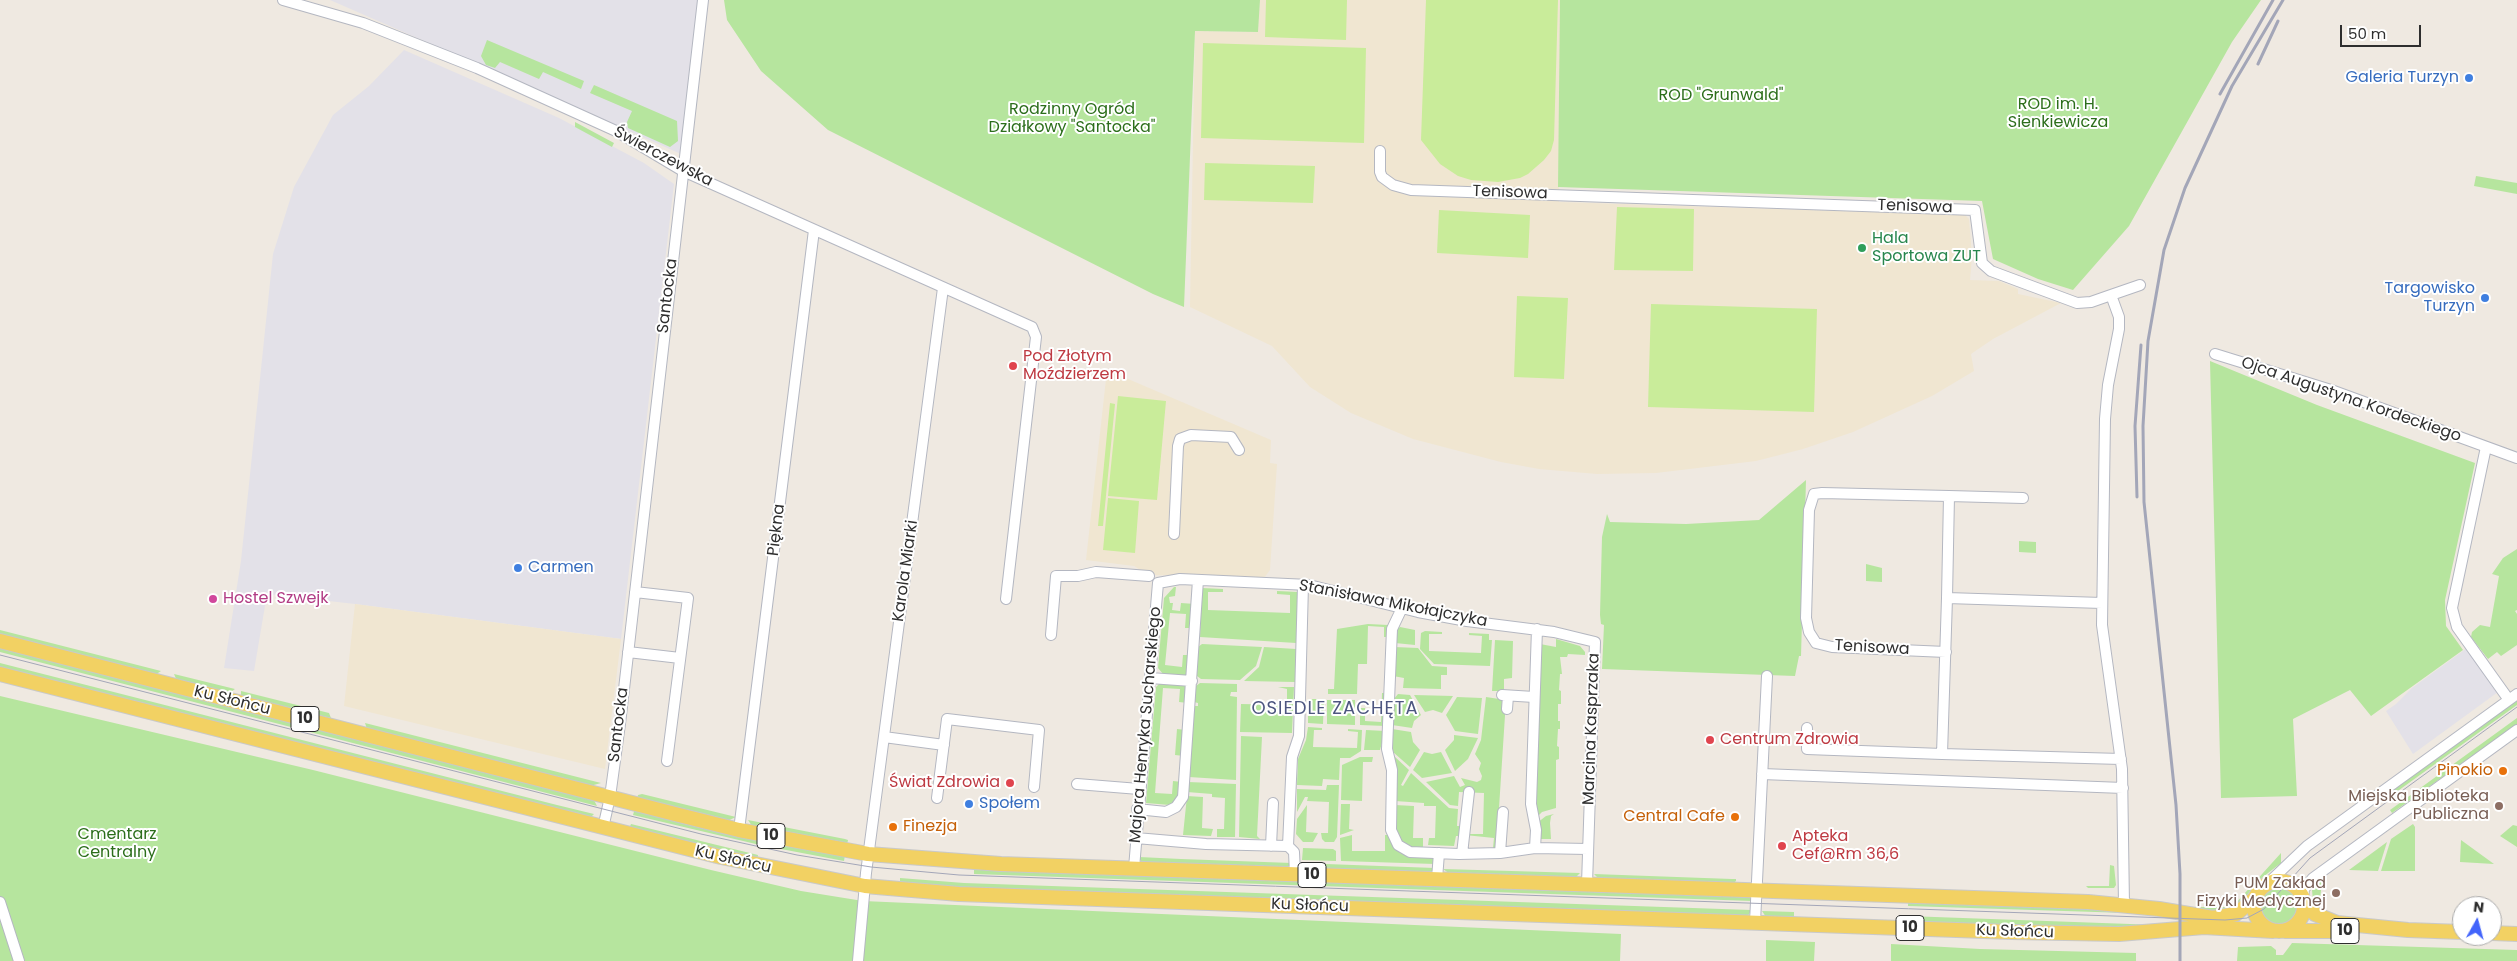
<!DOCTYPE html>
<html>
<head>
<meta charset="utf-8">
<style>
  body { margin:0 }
  #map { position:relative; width:2517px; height:961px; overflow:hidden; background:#efe9e1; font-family:Poppins,sans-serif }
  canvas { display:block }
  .north { position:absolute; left:2452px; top:896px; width:50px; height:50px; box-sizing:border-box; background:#fff; border:1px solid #ababab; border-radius:50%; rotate:7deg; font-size:14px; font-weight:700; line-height:20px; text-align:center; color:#2e2e2e }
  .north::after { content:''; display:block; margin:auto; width:18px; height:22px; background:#4264fb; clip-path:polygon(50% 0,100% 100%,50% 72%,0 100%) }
  .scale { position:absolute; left:2340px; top:25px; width:81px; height:22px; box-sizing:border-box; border:2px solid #2e2e2e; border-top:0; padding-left:6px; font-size:15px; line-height:18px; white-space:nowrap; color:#2e2e2e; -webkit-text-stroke:4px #fff; paint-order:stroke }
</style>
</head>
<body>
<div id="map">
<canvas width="2517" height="961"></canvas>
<div class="north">N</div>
<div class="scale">50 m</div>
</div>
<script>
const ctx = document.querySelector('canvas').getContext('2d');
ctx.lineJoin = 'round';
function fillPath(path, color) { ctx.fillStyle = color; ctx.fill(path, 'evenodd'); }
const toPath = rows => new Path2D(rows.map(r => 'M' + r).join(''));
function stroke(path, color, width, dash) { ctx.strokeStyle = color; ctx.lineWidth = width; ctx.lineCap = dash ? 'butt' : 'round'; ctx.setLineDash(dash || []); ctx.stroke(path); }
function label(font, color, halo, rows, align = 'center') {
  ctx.font = font + ' Poppins,sans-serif'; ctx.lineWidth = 4; ctx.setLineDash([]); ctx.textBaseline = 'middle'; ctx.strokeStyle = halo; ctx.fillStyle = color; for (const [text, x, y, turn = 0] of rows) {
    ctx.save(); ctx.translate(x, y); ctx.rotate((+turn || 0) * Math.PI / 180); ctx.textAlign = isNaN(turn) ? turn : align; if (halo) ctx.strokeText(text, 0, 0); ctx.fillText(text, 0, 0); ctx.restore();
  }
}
fillPath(toPath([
  [330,0,700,0,681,154,477,64],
  [404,50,559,118,644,163,674,184,621,639,355,604,267,594,254,671,224,668,241,561,273,254,294,187,333,115,369,86],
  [2467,648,2498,692,2413,754,2386,711,2396,704,2412,688]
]), '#e3e1e8');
fillPath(toPath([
  [1260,0,1560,0,1559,202,1965,215,1969,219,1972,256,1970,280,1999,281,2018,289,2018,294,2061,303,1993,339,1971,354,1974,371,1932,396,1853,432,1803,449,1756,461,1656,473,1597,474,1539,469,1501,462,1413,439,1351,413,1310,387,1272,346,1190,307,1195,31,1258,32],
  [1107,370,1271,440,1270,463,1277,464,1270,570,1264,578,1155,575,1147,574,1134,566,1086,560],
  [355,604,621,639,605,769,344,706]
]), '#f0e6d1');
fillPath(toPath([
  [724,0,1260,0,1258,32,1195,31,1184,307,1153,294,828,130,761,71,727,20],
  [1560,0,2261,0,2232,42,2129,226,2073,290,2038,279,1993,259,1982,201,1558,187],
  [487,40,584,81,581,89,543,72,539,79,500,62,495,68,486,65,481,56],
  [594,85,677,121,678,141,670,147,628,128,627,122,632,111,590,93],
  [575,122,614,143,612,147,575,127],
  [2476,176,2517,183,2517,194,2474,186],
  [2210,361,2317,405,2475,463,2445,600,2446,626,2463,650,2371,716,2350,690,2293,719,2297,796,2221,798],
  [1806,480,1801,656,1799,656,1795,676,1602,669,1604,625,1601,624,1600,615,1602,537,1607,514,1610,522,1686,524,1759,520],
  [2019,541,2036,542,2036,553,2019,552],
  [2517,549,2517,610,2515,611,2517,614,2517,645,2501,656,2497,652,2488,659,2471,637,2472,632,2480,625,2490,627,2499,576,2492,574,2503,558],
  [1866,564,1882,568,1882,582,1866,581],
  [1174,587,1176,587,1175,596,1169,597,1170,603,1173,603,1172,610,1180,611,1181,603,1195,604,1193,628,1185,628,1186,614,1170,613,1165,665,1182,667,1183,655,1192,655,1186,676,1163,674,1158,668,1164,598],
  [1202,588,1223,589,1223,592,1208,592,1208,610,1290,613,1290,595,1277,594,1277,591,1298,592,1296,643,1200,637],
  [1368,624,1388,625,1389,637,1384,637,1384,627,1368,626,1367,664,1358,664,1357,694,1328,694,1328,689,1334,689,1337,629],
  [1400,627,1415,630,1415,645,1395,643,1396,630],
  [0,630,161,671,155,675,0,636],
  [1425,631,1442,632,1442,634,1429,634,1429,651,1481,653,1482,636,1469,635,1469,633,1489,634,1489,640,1492,640,1490,666,1434,664,1420,649,1421,633],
  [1556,639,1580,646,1585,652,1585,655,1568,654,1567,657,1560,657,1562,674,1560,674,1559,690,1561,691,1561,704,1558,704,1558,721,1560,721,1560,729,1558,729,1557,746,1559,747,1559,759,1556,760,1556,808,1542,812,1537,817,1534,808,1540,644,1556,647],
  [1495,640,1513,641,1512,678,1504,679,1504,691,1492,691],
  [1202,644,1262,647,1256,666,1240,680,1201,679,1197,676,1198,647],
  [0,646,594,800,597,806,0,652],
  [1264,647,1296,649,1295,682,1244,681,1259,667],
  [1394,647,1418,648,1432,666,1447,667,1447,675,1441,675,1441,689,1403,688,1404,678,1393,676],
  [0,663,557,805,594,814,591,817,0,668],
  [174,674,235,689,228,694,177,681],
  [1200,683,1237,684,1237,692,1231,692,1230,696,1237,697,1236,780,1189,777,1194,706,1198,706,1198,703,1194,702,1196,686],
  [1159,684,1186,684,1188,703,1179,702,1180,689,1163,688,1155,793,1172,794,1173,781,1182,782,1177,800,1170,805,1146,803,1156,687],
  [1278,687,1294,687,1292,733,1240,732,1241,704,1287,705,1287,689],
  [241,691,329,713,331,718,241,697],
  [1382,693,1388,693,1386,726,1360,725,1360,708,1365,708,1365,721,1381,722],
  [1398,694,1410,695,1421,715,1414,721,1412,728,1392,725,1393,700],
  [1414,695,1453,696,1442,713,1433,710,1425,712],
  [0,696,313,770,711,870,801,891,863,901,1621,934,1620,961,0,961],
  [1457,697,1482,698,1478,734,1455,731,1446,715],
  [1486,697,1506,700,1499,808,1500,831,1496,848,1493,848,1494,838,1465,835,1470,826,1470,834,1483,834,1484,793,1459,792,1458,806,1450,805,1426,782,1454,776,1460,787,1465,785,1461,778,1477,782,1481,780,1482,776,1479,769,1481,763,1475,754,1481,740],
  [1308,699,1324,699,1323,724,1308,723],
  [2517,699,2517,705,2395,793,2393,789],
  [1327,700,1355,700,1355,725,1327,724],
  [2517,718,2517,724,2392,813,2390,810],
  [365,723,601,783,590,786,367,729],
  [1308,727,1322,728,1322,730,1314,730,1313,747,1357,748,1358,732,1348,731,1348,729,1362,730,1361,751,1350,758,1340,758,1339,780,1323,779,1322,786,1297,785,1298,759,1306,740],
  [1177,729,1186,730,1184,756,1175,755],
  [1392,729,1411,732,1413,742,1420,750,1410,767,1393,752],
  [1366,730,1385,731,1380,750,1364,750],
  [1454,735,1478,738,1468,759,1455,771,1445,750,1454,740],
  [1241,736,1262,737,1257,836,1260,839,1239,837],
  [1424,752,1432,754,1441,752,1452,773,1422,778,1413,770],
  [1394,756,1409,770,1401,785,1403,786,1411,773,1449,808,1458,809,1457,826,1463,826,1460,829,1459,836,1456,836,1454,846,1428,845,1429,838,1435,838,1436,806,1424,806,1424,803,1395,801],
  [1360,757,1373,757,1372,762,1363,762,1362,801,1341,800,1342,765],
  [1188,782,1236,784,1235,837,1217,837,1217,829,1224,829,1225,798,1212,797,1212,794,1187,792],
  [1327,785,1339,785,1337,837,1334,842,1325,842,1322,839,1321,833,1328,833,1329,802,1307,801,1308,797,1305,797,1297,812,1297,789,1326,790],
  [642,794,736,817,727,821,637,799,638,795],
  [1187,796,1203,797,1202,828,1213,829,1211,836,1183,835],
  [1341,804,1350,804,1349,829,1354,830,1340,835],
  [1307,805,1306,832,1318,833,1313,842,1303,842,1296,834,1297,819],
  [1395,805,1414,806,1413,838,1423,838,1423,849,1405,847,1398,836,1394,819],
  [635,808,845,855,844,861,760,845,633,815],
  [1554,814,1551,816,1550,823,1551,839,1537,839,1537,823,1546,816],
  [748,820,845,839,848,840,847,845,752,826],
  [631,824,758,855,757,860,629,829],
  [2413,824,2415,827,2415,871,2381,871,2391,839],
  [2513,825,2517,826,2517,847,2500,836],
  [1352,835,1352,851,1385,851,1385,835,1390,835,1400,853,1434,858,1435,864,1341,861,1340,838],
  [2461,840,2494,864,2460,862],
  [2387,842,2378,871,2349,870],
  [1303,848,1333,849,1336,851,1336,861,1302,860],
  [2281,853,2281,863,2259,880,2238,906,2221,913,2197,909,2198,907,2226,907,2235,904],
  [1139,857,1181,859,1292,863,1287,868,1142,863],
  [1299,863,1435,868,1431,873,1304,868],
  [2110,865,2114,866,2116,885,2114,888,2088,888,2086,886,2109,886],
  [974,867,1750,897,1752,901,974,874],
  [1443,869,1580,873,1574,879,1450,874],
  [1594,874,1732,879,1736,879,1736,881,1732,884,1599,879],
  [2323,876,2322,881,2319,909,2313,901,2312,890,2314,884],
  [900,878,964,883,1751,910,1748,916,959,889,900,884],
  '2261 906a18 18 0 1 1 36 0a18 18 0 1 1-36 0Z',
  [1908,901,2050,906,2158,914,1908,906],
  [1762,911,1794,912,1794,918,1766,917],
  [1907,916,2158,925,2118,929,1907,922],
  [1766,940,1815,942,1814,961,1766,961],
  [2292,943,2517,950,2517,961,2237,961,2238,947,2271,946,2276,950,2276,955,2283,955],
  [1891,944,1980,949,2136,953,2136,961,1891,961]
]), '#b6e59e');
fillPath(toPath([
  [1266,0,1347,0,1346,40,1265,37],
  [1426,0,1558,0,1554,140,1551,151,1544,160,1528,174,1520,178,1498,182,1471,180,1458,176,1440,164,1421,140],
  [1203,43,1366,48,1364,143,1201,138],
  [1205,163,1315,166,1313,203,1204,200],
  [1617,207,1694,209,1693,271,1614,270],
  [1439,210,1530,215,1528,258,1437,253],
  [1517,296,1568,298,1564,379,1514,377],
  [1651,304,1817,309,1814,412,1648,407],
  [1118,396,1166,401,1157,500,1108,496],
  [1110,403,1115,404,1103,526,1098,526],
  [1108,498,1139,501,1135,553,1103,550]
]), '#c9ec9a');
const minor = toPath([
  [283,0,363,23,477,68,616,131,683,171,1032,327,1036,337,1006,599],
  [1380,151,1380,172,1382,177,1393,185,1411,190,1975,210,1982,263,1991,271,2077,303,2091,302,2111,295,2119,317,2119,329,2108,385,2105,419,2102,625,2122,769,2124,905],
  [2111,295,2140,285],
  [2215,354,2331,390,2517,458],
  [2486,447,2452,608,2457,627,2509,700],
  [2023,498,1949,496,1947,598,2102,603],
  [1174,534,1178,446,1180,439,1191,435,1231,437,1239,450],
  [635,592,688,598,667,761],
  [1947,598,1942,754,2121,759],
  [1402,608,1392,629,1387,749,1392,770,1391,830,1398,845,1410,852,1459,854,1500,853,1535,848,1588,849],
  [1051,635,1056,576,1078,576,1096,572,1149,576],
  [628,652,680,658],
  [1946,652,1832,647,1816,643,1809,632,1806,618,1809,510,1814,494,1822,493,1949,496],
  [1150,678,1192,681],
  [1502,695,1534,697],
  [1507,709,1508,696],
  [1807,728,1807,749,1942,754],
  [884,737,944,745],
  [1762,774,2123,788],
  [1077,784,1139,789],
  [937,798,947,719,1039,730,1034,787],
  [1137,809,1166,812,1176,807,1183,797,1198,580],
  [603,828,610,797,620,724,703,0],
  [739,830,814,230],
  [1136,838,1206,844,1288,846],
  [1271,846,1273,803],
  [1535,848,1536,830,1531,804,1537,629],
  [1500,853,1503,812],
  [1462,854,1469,792],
  [1134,868,1158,583,1180,579,1309,585,1418,612,1467,621,1554,632,1595,642,1587,884],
  [1295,874,1294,852,1288,846,1292,757,1299,736,1303,585],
  [1437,879,1439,853],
  [2266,885,2307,846,2517,694],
  [2303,899,2304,889,2313,878,2517,730],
  [0,902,19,961],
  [1755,922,1767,676],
  [858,961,866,873,943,288]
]);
const major = toPath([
  [0,641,675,814,739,830,868,854,1001,864,2088,902,2159,909,2213,918,2236,914,2255,898],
  [0,674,721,857,865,886,959,894,2012,932,2119,934,2204,927,2273,931],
  '2254 906a25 25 0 1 1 50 0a25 25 0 1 1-50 0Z',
  [2303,901,2315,914,2337,923,2408,930,2462,932],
  [2285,931,2348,931],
  [2492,933,2517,934]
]);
stroke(minor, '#b4b7c1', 12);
stroke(major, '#c9c9c9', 16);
stroke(minor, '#fff', 10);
stroke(major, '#f2d163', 14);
stroke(toPath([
  [0,655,701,834,797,855,871,867,959,875,2225,920,2247,918,2264,909,2310,858,2517,707]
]), '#a3a6b8', 1);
stroke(toPath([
  [2258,64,2278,21],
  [2220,94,2273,0],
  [2137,497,2135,426,2141,345],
  [2180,961,2180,874,2176,805,2144,502,2143,426,2148,341,2164,250,2185,188,2232,86,2283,0]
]), '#a3a6b8', 3);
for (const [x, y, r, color] of [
  [2469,78,5,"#3f7fe0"],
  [1862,248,5,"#2e9e5b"],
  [2485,298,5,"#3f7fe0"],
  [1013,366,5,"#e0444e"],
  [518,568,5,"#3f7fe0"],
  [213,599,5,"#d1479c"],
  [1710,740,5,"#e0444e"],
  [2503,771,5,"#e8710a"],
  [1010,783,5,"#e0444e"],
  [969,804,5,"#3f7fe0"],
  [2499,806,5,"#8d6e63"],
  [1735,817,5,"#e8710a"],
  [893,827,5,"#e8710a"],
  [1782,846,5,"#e0444e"],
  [2336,893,5,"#8d6e63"]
]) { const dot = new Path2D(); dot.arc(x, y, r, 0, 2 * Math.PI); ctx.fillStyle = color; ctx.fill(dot); stroke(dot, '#fff', 2); }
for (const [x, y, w] of [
  [305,719,28],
  [771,836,28],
  [1312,875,28],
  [1910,928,28],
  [2345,931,28]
]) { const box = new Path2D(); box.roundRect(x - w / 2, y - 12.5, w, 25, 4); ctx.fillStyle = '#fff'; ctx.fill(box); stroke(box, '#2e2e2e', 1); }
label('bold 15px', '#2e2e2e', null, [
  ["10",305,719],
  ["10",771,836],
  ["10",1312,875],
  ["10",1910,928],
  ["10",2345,931]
]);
label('16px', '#366cbe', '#fff', [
  ["Galeria Turzyn",2459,78],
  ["Targowisko",2475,289],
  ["Turzyn",2475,307],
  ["Carmen",528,568,"left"],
  ["Społem",979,804,"left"]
], 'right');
label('16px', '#2c6e1b', '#fff', [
  ["ROD \"Grunwald\"",1721,96],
  ["ROD im. H.",2058,105],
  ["Sienkiewicza",2058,123],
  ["Rodzinny Ogród",1072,110],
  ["Działkowy \"Santocka\"",1072,128],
  ["Cmentarz",117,835],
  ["Centralny",117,853]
]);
label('16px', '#2e2e2e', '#fff', [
  ["Świerczewska",663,157,28],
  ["Tenisowa",1510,193,2],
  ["Tenisowa",1915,207,2],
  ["Santocka",668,296,-83],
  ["Ojca Augustyna Kordeckiego",2351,400,19],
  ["Piękna",777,530,-83],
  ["Karola Miarki",906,571,-82],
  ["Stanisława Mikołajczyka",1393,604,11],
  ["Tenisowa",1872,648,3],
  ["Ku Słońcu",232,701,14],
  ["Santocka",619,725,-83],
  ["Majora Henryka Sucharskiego",1146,725,-85],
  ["Marcina Kasprzaka",1592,729,-88],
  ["Ku Słońcu",733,860,13],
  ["Ku Słońcu",1310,906,2],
  ["Ku Słońcu",2015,932,2]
]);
label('16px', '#27864d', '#fff', [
  ["Hala",1872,239],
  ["Sportowa ZUT",1872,257]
], 'left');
label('16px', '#be3a42', '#fff', [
  ["Pod Złotym",1023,357],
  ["Moździerzem",1023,375],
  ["Centrum Zdrowia",1720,740],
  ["Świat Zdrowia",1000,783,"right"],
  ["Apteka",1792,837],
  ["Cef@Rm 36,6",1792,855]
], 'left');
label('16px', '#b23c85', '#fff', [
  ["Hostel Szwejk",223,599]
], 'left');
label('16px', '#c56008', '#fff', [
  ["Pinokio",2493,771],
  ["Central Cafe",1725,817],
  ["Finezja",903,827,"left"]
], 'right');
label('16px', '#785e54', '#fff', [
  ["Miejska Biblioteka",2489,797],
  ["Publiczna",2489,815],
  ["PUM Zakład",2326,884],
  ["Fizyki Medycznej",2326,902]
], 'right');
ctx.letterSpacing = '1px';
label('18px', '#4d5680', '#fff', [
  ["OSIEDLE ZACHĘTA",1335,709]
]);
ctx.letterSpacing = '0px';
</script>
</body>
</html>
